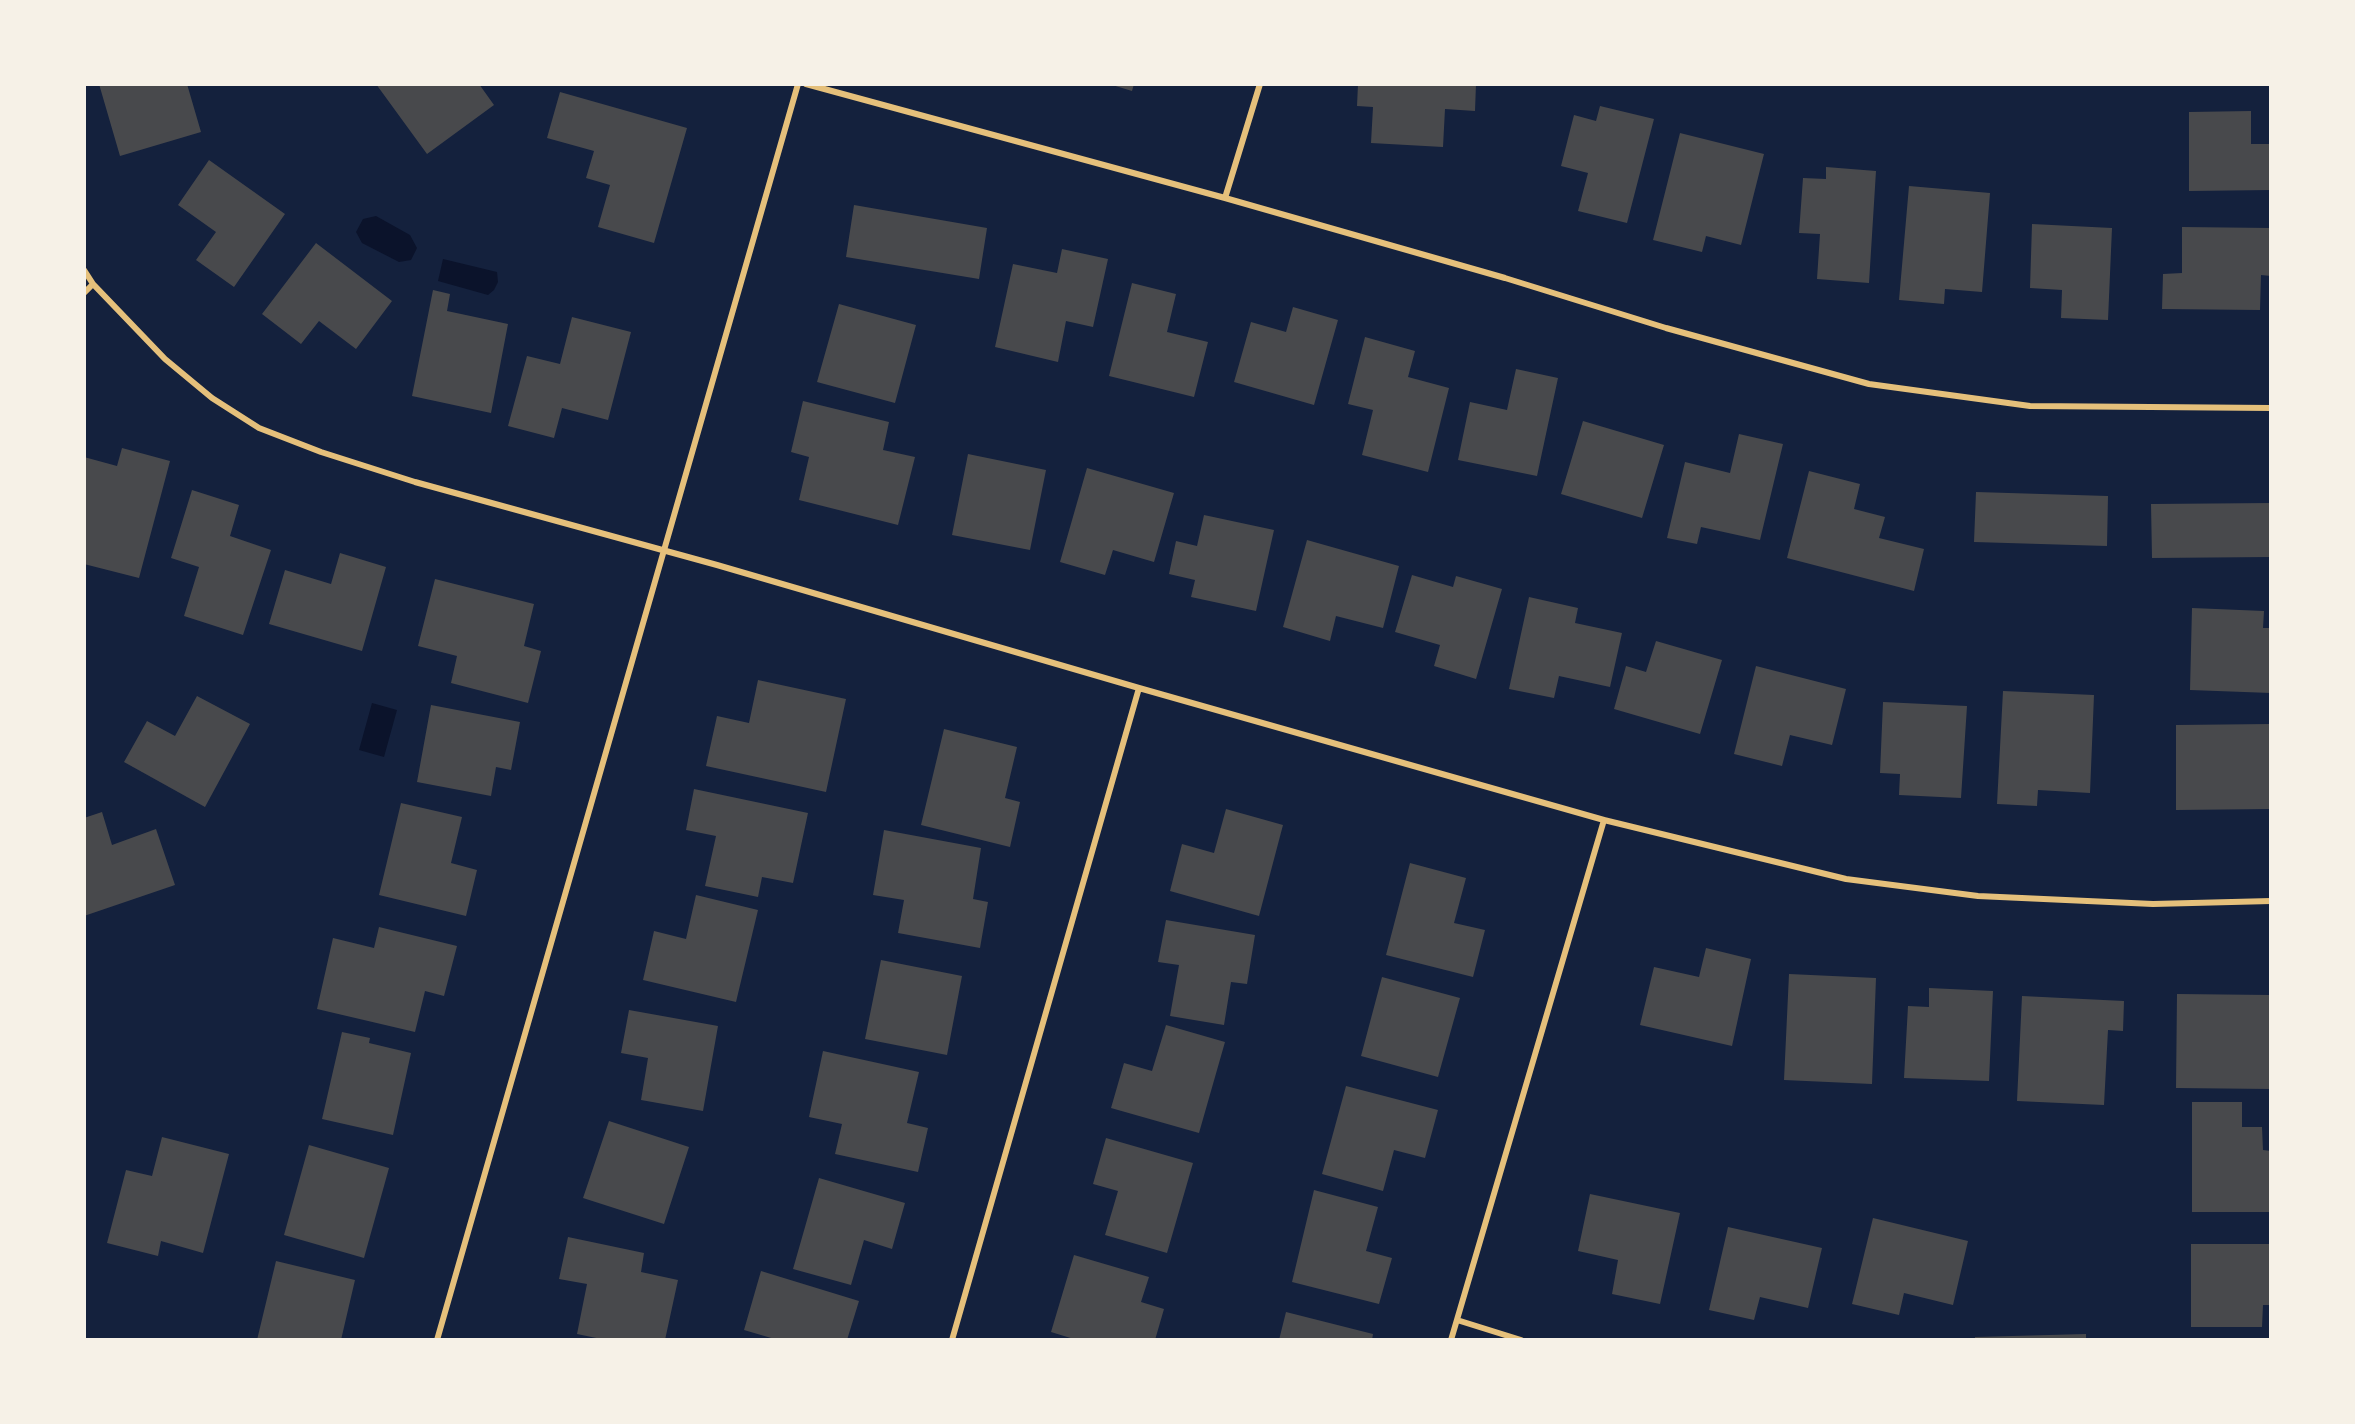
<!DOCTYPE html>
<html>
<head>
<meta charset="utf-8">
<style>
  body { margin:0 }
  #map { position:relative; width:2355px; height:1424px; overflow:hidden; background:#14213d; font-family:"Asap Condensed",sans-serif }
  canvas { display:block }
  .frame { position:absolute; inset:0; border:86px solid #f6f1e7; pointer-events:none }
</style>
</head>
<body>
<div id="map">
<canvas width="2355" height="1424"></canvas>
<div class="frame"></div>
</div>
<script>
const ctx = document.querySelector('canvas').getContext('2d');
ctx.lineJoin = 'round';
function fillPath(path, color) { ctx.fillStyle = color; ctx.fill(path, 'evenodd'); }
const toPath = rows => new Path2D(rows.map(r => 'M' + r).join(''));
function stroke(path, color, width, dash) { ctx.strokeStyle = color; ctx.lineWidth = width; ctx.lineCap = dash ? 'butt' : 'round'; ctx.setLineDash(dash || []); ctx.stroke(path); }
fillPath(toPath([
  [376,216,410,235,417,248,411,260,399,262,362,243,356,232,363,219],
  [443,259,497,272,498,282,494,290,488,295,438,281],
  [372,703,397,710,384,757,359,750]
]), '#0b132b');
fillPath(toPath([
  [99,84,187,84,201,132,120,156],
  [376,84,479,84,494,105,427,154],
  [1109,84,1134,84,1132,91],
  [1358,84,1476,84,1475,111,1445,109,1443,147,1371,143,1373,107,1357,106],
  [560,92,687,128,654,243,598,227,610,185,586,178,594,151,547,138],
  [1600,106,1654,119,1627,223,1578,211,1588,173,1561,166,1574,115,1596,121],
  [2251,111,2251,144,2271,144,2271,190,2189,191,2189,112],
  [1680,133,1764,154,1741,245,1706,236,1702,252,1653,240],
  [209,160,285,214,234,287,196,260,216,232,178,205],
  [1826,167,1876,171,1869,283,1817,279,1820,234,1799,233,1803,178,1826,179],
  [1909,186,1990,193,1982,292,1945,289,1944,304,1899,300],
  [854,205,987,228,979,279,846,257],
  [2032,224,2112,228,2108,320,2061,318,2062,290,2030,288],
  [2182,227,2271,228,2271,276,2261,275,2260,310,2162,309,2163,274,2182,273],
  [316,243,392,301,356,349,319,321,301,344,262,314],
  [1062,249,1108,259,1093,327,1066,321,1058,362,995,347,1013,264,1057,273],
  [1132,283,1176,294,1167,332,1208,342,1194,397,1109,376],
  [433,290,450,294,447,311,508,324,491,413,412,396],
  [839,304,916,325,895,403,817,382],
  [1293,307,1338,320,1314,405,1234,382,1251,322,1286,332],
  [572,317,631,332,608,420,562,408,554,438,508,426,527,356,560,364],
  [1365,337,1415,351,1408,377,1449,388,1428,472,1362,455,1373,410,1348,404],
  [1516,369,1558,378,1537,476,1458,460,1470,402,1507,410],
  [803,401,889,422,883,450,915,457,898,525,799,500,809,457,791,452],
  [1583,421,1664,445,1642,518,1561,494],
  [1739,434,1783,444,1760,540,1701,527,1697,544,1667,538,1685,462,1730,473],
  [122,448,170,461,139,578,84,564,84,457,117,466],
  [968,454,1046,470,1030,550,952,535],
  [1087,468,1174,493,1154,562,1113,550,1105,575,1060,562],
  [1809,471,1860,484,1854,509,1885,517,1879,538,1924,549,1914,591,1787,558],
  [192,490,239,505,230,536,271,550,243,635,184,616,199,567,171,558],
  [1976,492,2108,496,2107,546,1974,542],
  [2271,503,2271,557,2152,558,2151,504],
  [1204,515,1274,530,1256,611,1191,597,1195,580,1169,574,1176,541,1197,546],
  [1307,540,1399,566,1383,628,1336,616,1330,641,1283,627],
  [340,553,386,567,362,651,269,624,285,570,331,584],
  [1412,575,1453,587,1456,576,1502,589,1476,679,1434,666,1440,645,1395,632],
  [435,579,534,604,524,646,541,651,528,703,451,683,457,656,418,646],
  [1529,597,1578,608,1575,623,1622,633,1610,687,1559,676,1554,698,1509,689],
  [2192,608,2264,611,2263,628,2271,628,2271,693,2190,690],
  [1656,641,1722,660,1700,734,1614,709,1626,666,1646,672],
  [1756,666,1846,689,1832,745,1790,735,1782,766,1734,754],
  [758,680,846,699,826,792,706,766,717,716,749,723],
  [2003,691,2094,695,2090,793,2038,790,2037,806,1997,804],
  [197,696,250,724,205,807,124,762,147,721,175,736],
  [1883,702,1967,706,1961,798,1899,795,1900,774,1880,773],
  [431,705,520,722,511,770,496,767,491,796,417,782],
  [2271,724,2271,809,2176,810,2176,725],
  [944,729,1017,747,1005,798,1020,802,1010,847,921,825],
  [694,789,808,813,793,883,762,877,758,897,705,886,716,836,686,830],
  [401,803,462,817,451,863,477,870,466,916,379,895],
  [1226,809,1283,825,1259,916,1170,891,1182,844,1214,853],
  [102,812,112,845,156,829,175,885,84,916,84,818],
  [884,830,981,848,973,899,988,902,980,948,898,933,904,900,873,895],
  [1410,863,1466,878,1454,923,1485,930,1473,977,1386,955],
  [696,895,758,910,736,1002,643,980,654,931,686,939],
  [1166,920,1255,935,1247,984,1231,982,1224,1025,1170,1016,1179,965,1158,962],
  [379,927,457,946,444,996,425,991,415,1032,317,1009,333,938,374,948],
  [1706,948,1751,959,1732,1046,1640,1025,1654,967,1699,977],
  [881,960,962,976,947,1055,865,1039],
  [1789,974,1876,978,1872,1084,1784,1080],
  [1382,977,1460,998,1438,1077,1361,1056],
  [1929,988,1993,991,1989,1081,1904,1078,1908,1006,1929,1007],
  [2177,994,2271,995,2271,1089,2176,1088],
  [2022,996,2124,1001,2123,1031,2108,1030,2104,1105,2017,1101],
  [629,1010,718,1026,703,1111,641,1100,648,1058,621,1053],
  [1166,1025,1225,1042,1199,1133,1111,1108,1124,1063,1152,1071],
  [342,1032,370,1038,369,1043,411,1053,393,1135,322,1119],
  [823,1051,919,1072,907,1123,928,1128,918,1172,835,1154,842,1124,809,1117],
  [1346,1086,1438,1110,1425,1158,1394,1150,1383,1191,1322,1174],
  [2192,1102,2242,1102,2242,1127,2262,1127,2263,1150,2271,1151,2271,1212,2192,1212],
  [84,1117,86,1117,86,1147,84,1147],
  [609,1121,689,1147,664,1224,583,1198],
  [162,1137,229,1154,203,1253,161,1241,158,1256,107,1243,126,1170,152,1176],
  [1106,1138,1193,1163,1167,1253,1105,1235,1118,1191,1093,1184],
  [309,1145,389,1168,364,1258,284,1235],
  [819,1178,905,1203,892,1249,864,1240,851,1285,793,1269],
  [1314,1190,1378,1207,1366,1251,1392,1258,1379,1304,1292,1282],
  [1590,1194,1680,1213,1660,1304,1612,1294,1618,1260,1578,1251],
  [1873,1218,1968,1241,1953,1305,1904,1293,1899,1315,1852,1304],
  [1728,1227,1822,1248,1808,1308,1760,1297,1754,1320,1709,1310],
  [568,1237,644,1253,641,1272,678,1280,665,1340,606,1340,577,1334,587,1284,559,1279],
  [2191,1244,2271,1244,2271,1305,2263,1305,2262,1327,2191,1327],
  [1074,1255,1149,1277,1141,1302,1164,1309,1155,1340,1077,1340,1051,1332],
  [276,1261,355,1280,341,1340,257,1340],
  [761,1271,859,1301,847,1340,778,1340,744,1330],
  [1286,1312,1373,1334,1372,1340,1279,1340],
  [2086,1334,2086,1340,1975,1340,1975,1337]
]), '#48494c');
stroke(toPath([
  [806,84,1225,198,1505,278,1666,328,1869,384,2030,406,2271,408],
  [1225,198,1260,84],
  [84,270,93,284,165,359,212,398,259,428,321,452,415,482,717,565,1139,688,1604,820,1846,879,1978,896,2153,904,2271,901],
  [84,293,93,284],
  [1457,1320,1521,1340],
  [437,1340,798,84],
  [952,1340,1139,688],
  [1451,1340,1604,820]
]), '#e5c07b', 6);
</script>
</body>
</html>
